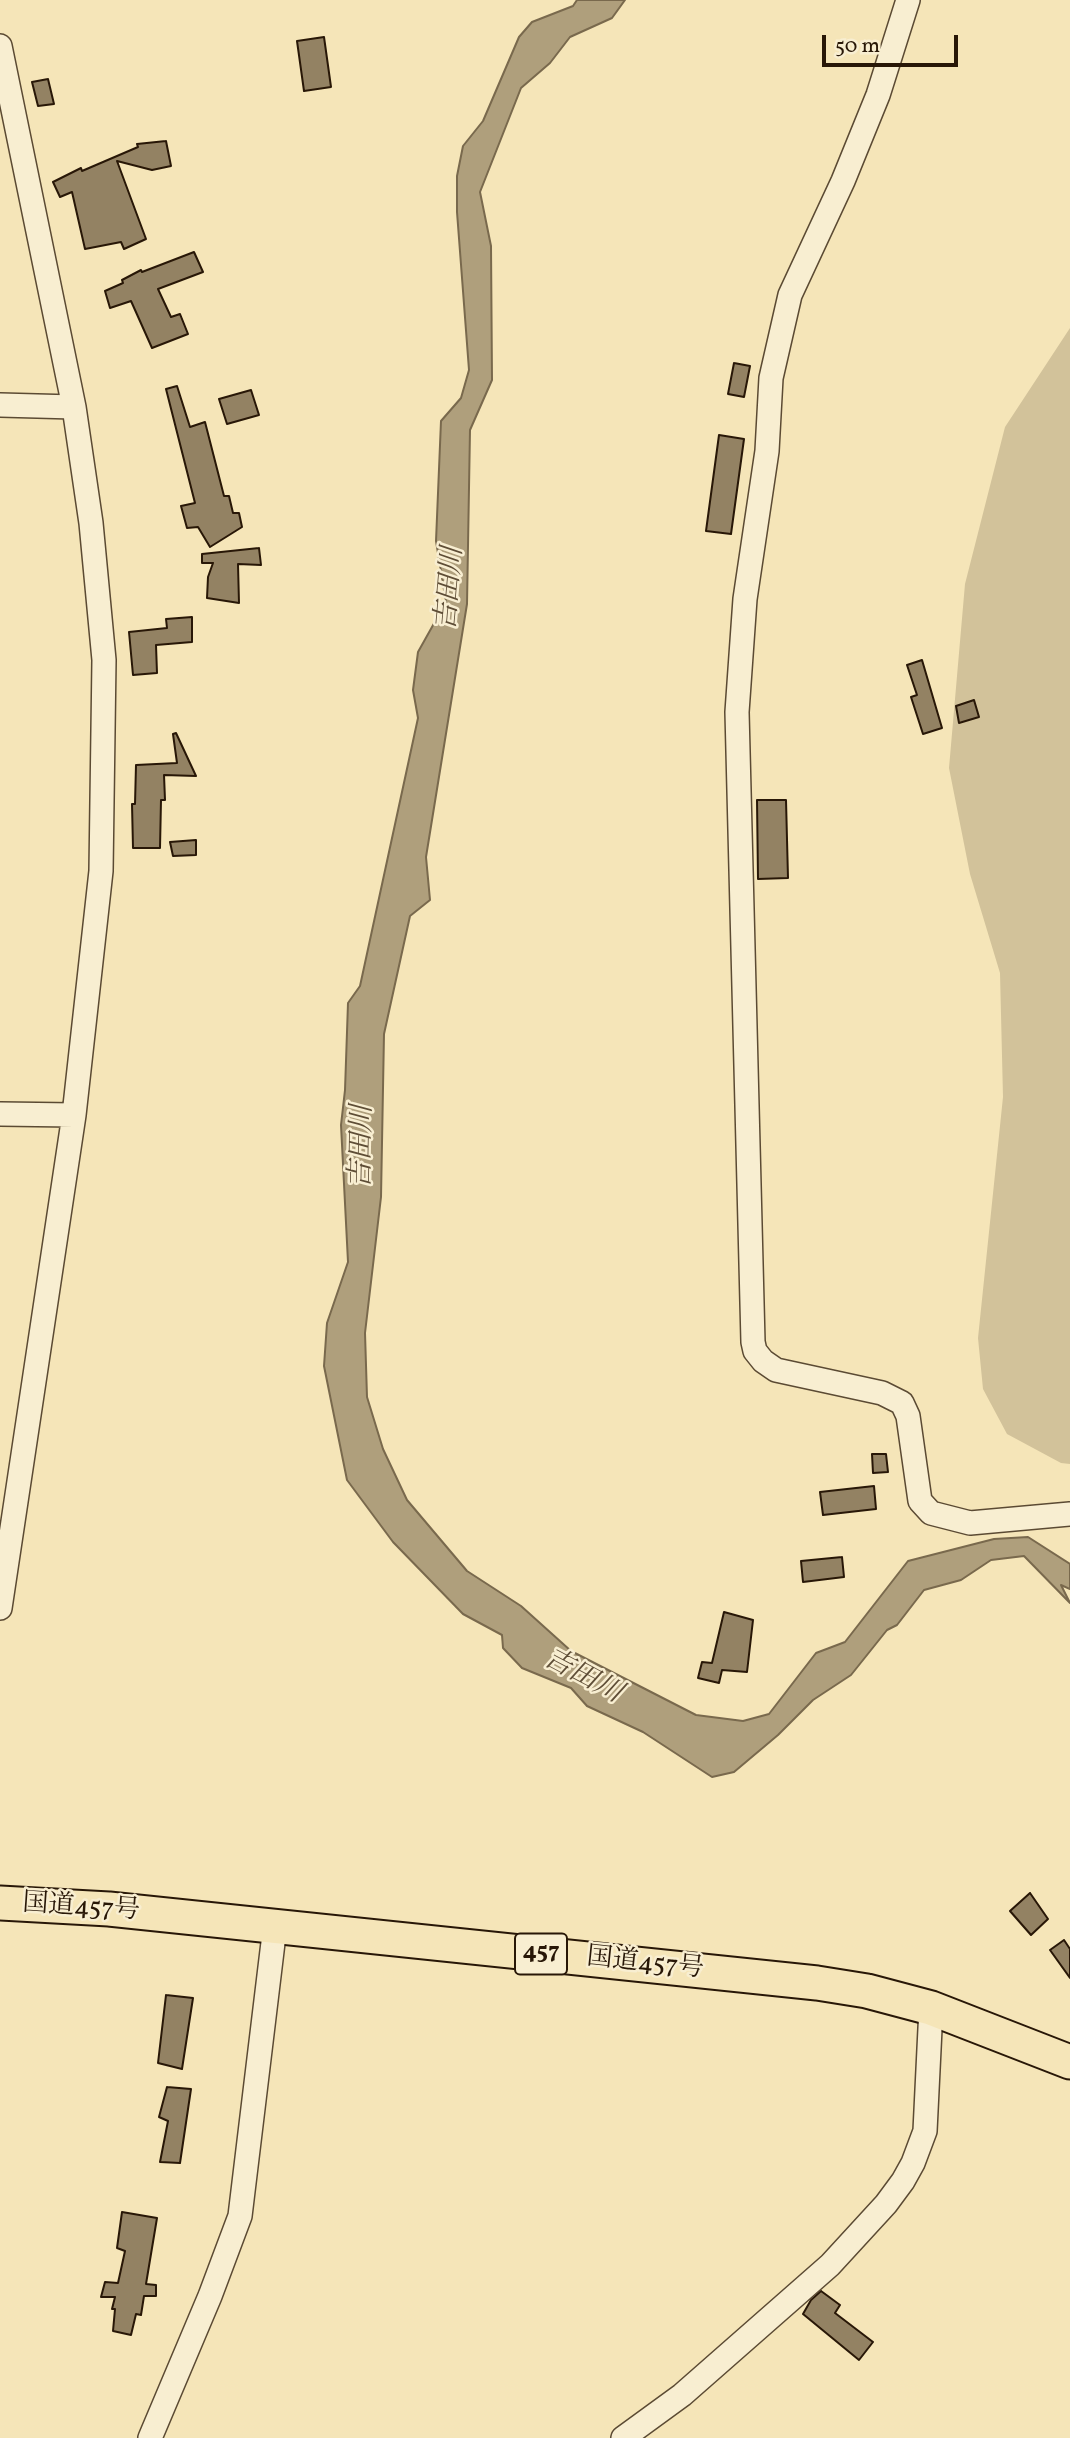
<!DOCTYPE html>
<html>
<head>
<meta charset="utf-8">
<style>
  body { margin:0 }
  #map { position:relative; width:1070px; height:2438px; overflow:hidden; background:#f5e5b8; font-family:Vollkorn,serif }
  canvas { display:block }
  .scale { position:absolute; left:822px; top:35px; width:136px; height:32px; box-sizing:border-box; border:4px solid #281707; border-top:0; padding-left:9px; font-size:21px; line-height:24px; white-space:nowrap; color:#281707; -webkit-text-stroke:5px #f8eed1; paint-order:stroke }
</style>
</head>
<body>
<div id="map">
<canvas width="1070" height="2438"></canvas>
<div class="scale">50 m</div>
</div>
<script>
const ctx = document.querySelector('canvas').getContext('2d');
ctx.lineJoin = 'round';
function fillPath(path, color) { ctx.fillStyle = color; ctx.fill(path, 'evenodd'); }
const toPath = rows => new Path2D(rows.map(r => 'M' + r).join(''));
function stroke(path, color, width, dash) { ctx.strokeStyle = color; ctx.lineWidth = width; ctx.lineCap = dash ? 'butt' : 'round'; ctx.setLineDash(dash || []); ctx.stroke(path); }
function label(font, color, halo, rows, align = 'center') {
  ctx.font = font + ' Vollkorn,"Noto Serif JP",serif'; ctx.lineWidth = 5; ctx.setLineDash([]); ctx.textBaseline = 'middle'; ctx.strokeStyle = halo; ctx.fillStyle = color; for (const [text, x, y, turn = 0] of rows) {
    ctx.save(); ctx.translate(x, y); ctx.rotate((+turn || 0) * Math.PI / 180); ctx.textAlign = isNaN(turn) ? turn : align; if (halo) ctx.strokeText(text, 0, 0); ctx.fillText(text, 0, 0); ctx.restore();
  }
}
fillPath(toPath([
  [1070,328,1070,1464,1061,1463,1007,1434,983,1389,978,1338,1003,1097,1000,973,970,874,949,768,965,584,1005,427]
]), '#d2c29a');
const water = toPath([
  [577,0,625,0,612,18,570,37,550,63,521,88,480,192,491,246,492,380,470,430,467,604,426,857,430,900,410,916,384,1034,381,1197,365,1333,367,1397,383,1449,407,1500,467,1571,521,1606,571,1651,696,1715,743,1721,769,1714,816,1653,845,1642,908,1561,994,1539,1028,1537,1070,1564,1070,1589,1061,1585,1070,1603,1024,1556,991,1560,961,1580,924,1590,897,1625,887,1630,851,1675,813,1700,778,1735,734,1772,712,1777,643,1732,587,1706,571,1688,522,1668,503,1648,502,1635,463,1614,393,1542,347,1480,324,1366,327,1323,348,1262,341,1125,345,1090,348,1003,360,986,418,718,413,690,418,652,446,602,436,541,441,421,461,398,469,370,457,212,457,176,463,146,483,121,519,37,532,22,573,6,577,0]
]);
fillPath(water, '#af9f7c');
stroke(water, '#79694d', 2);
const building = toPath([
  [324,37,331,87,304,91,297,41,324,37],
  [48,79,54,104,38,106,32,82,48,79],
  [166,141,171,166,152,170,117,161,146,239,124,249,121,242,85,249,72,192,60,197,53,182,81,168,82,171,138,147,137,144,166,141],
  [194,252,203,272,158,289,171,317,180,314,188,334,152,348,131,301,110,308,105,291,123,283,122,280,141,270,142,272,194,252],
  [734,363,750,366,744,397,728,394,734,363],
  [177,386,190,427,205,422,224,496,229,496,233,513,239,513,242,527,210,547,198,527,187,528,181,506,195,503,166,389,177,386],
  [251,390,259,415,227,424,219,399,251,390],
  [719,435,744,439,731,534,706,531,719,435],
  [259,548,261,565,238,564,239,603,207,598,208,577,213,563,202,563,202,554,259,548],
  [192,617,192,642,156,645,157,673,133,675,129,632,167,628,166,619,192,617],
  [922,660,942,728,923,734,911,697,917,695,907,665,922,660],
  [974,700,979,717,959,723,956,706,974,700],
  [176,733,196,776,164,775,165,800,161,800,160,848,133,848,132,804,135,804,136,765,177,763,173,734,176,733],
  [757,800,786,800,788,878,758,879,757,800],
  [196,840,196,855,173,856,170,842,196,840],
  [872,1454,886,1454,888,1472,873,1473,872,1454],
  [874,1486,876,1509,823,1515,820,1492,874,1486],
  [842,1557,844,1577,803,1582,801,1561,842,1557],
  [724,1612,753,1620,747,1672,722,1670,719,1683,698,1678,702,1662,712,1663,724,1612],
  [1030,1893,1048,1919,1031,1935,1010,1911,1030,1893],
  [1064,1940,1070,1949,1070,1978,1050,1950,1064,1940],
  [166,1995,193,1998,182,2069,158,2063,166,1995],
  [167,2087,191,2089,180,2163,160,2162,168,2121,159,2117,167,2087],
  [122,2212,157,2218,146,2284,156,2285,156,2296,144,2296,141,2315,136,2314,131,2335,113,2331,115,2309,112,2309,115,2297,101,2297,105,2282,118,2283,125,2251,117,2248,122,2212],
  [821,2291,840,2305,835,2313,873,2342,859,2360,803,2314,811,2300,821,2291]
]);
fillPath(building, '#938263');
stroke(building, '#281707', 2);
const minor = toPath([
  [908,0,878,95,843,181,790,295,771,378,767,451,745,599,737,712,753,1342,755,1351,763,1361,776,1370,882,1393,902,1403,908,1416,920,1501,931,1513,970,1523,1070,1514],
  [0,46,74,407,91,523,104,660,101,871,74,1115,0,1608],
  [0,405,74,407],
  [0,1114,74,1115],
  [150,2438,210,2296,240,2216,275,1926],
  [623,2438,682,2395,830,2265,886,2204,903,2181,913,2163,925,2131,931,2008]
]);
const highway = toPath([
  [0,1903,109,1909,817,1983,867,1991,931,2008,1070,2062]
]);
stroke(minor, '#5b4a33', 26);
stroke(highway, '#281707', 37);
stroke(minor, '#f8eed1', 23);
stroke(highway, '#f5e5b8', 33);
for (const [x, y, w] of [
  [541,1954,52]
]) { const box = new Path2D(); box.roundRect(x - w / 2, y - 20.5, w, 41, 5); ctx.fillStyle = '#f8eed1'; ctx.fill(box); stroke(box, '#281707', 2); }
label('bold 24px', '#281707', null, [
  ["457",541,1954]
]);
label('26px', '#281707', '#f8eed1', [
  ["国道457号",81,1909,4],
  ["国道457号",645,1965,6]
]);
label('italic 28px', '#5e4d36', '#f8eed1', [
  ["吉田川",452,589,-85],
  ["吉田川",364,1147,-89],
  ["吉田川",582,1678,28]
]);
</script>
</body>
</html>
